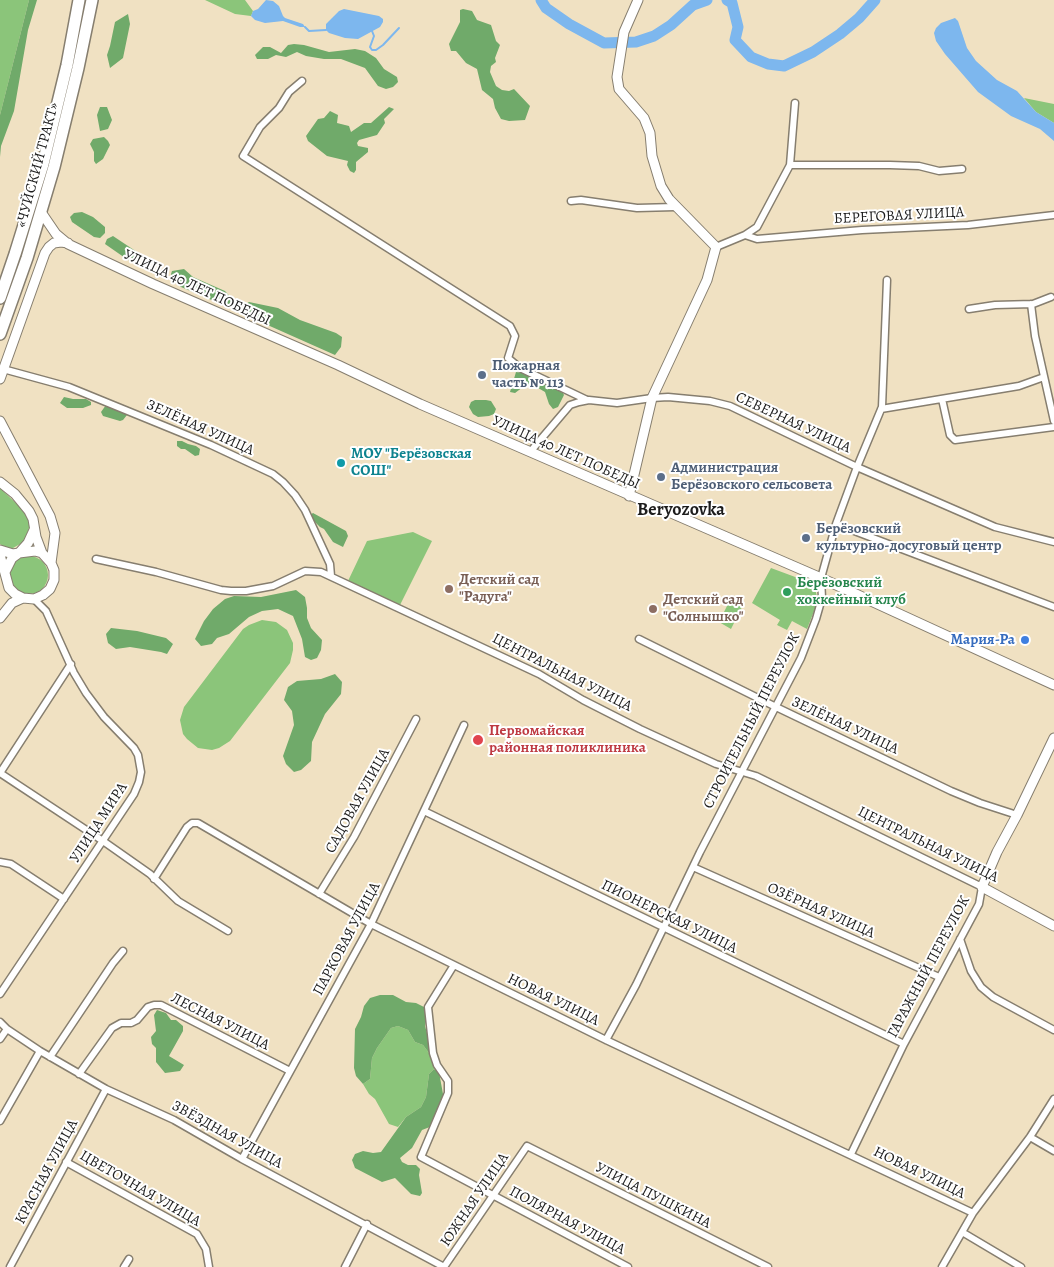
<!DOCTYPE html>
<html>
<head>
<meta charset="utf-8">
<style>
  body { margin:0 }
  canvas { display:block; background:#f0e1c2 }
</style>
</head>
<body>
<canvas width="1054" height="1267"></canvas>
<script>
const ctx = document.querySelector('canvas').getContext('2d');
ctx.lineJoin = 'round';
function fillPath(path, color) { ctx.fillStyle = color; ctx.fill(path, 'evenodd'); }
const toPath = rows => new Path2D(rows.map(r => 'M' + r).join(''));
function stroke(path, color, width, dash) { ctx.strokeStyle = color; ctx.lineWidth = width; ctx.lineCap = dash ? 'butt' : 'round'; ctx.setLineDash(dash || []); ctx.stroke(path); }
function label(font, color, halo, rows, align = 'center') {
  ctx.font = font + ' Alegreya,serif'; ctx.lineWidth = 4; ctx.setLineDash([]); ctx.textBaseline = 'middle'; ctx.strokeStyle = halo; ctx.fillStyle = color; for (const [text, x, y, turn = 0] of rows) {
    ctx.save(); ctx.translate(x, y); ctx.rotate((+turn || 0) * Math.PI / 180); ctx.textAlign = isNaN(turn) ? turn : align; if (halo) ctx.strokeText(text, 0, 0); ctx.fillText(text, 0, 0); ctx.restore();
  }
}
fillPath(toPath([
  [0,0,29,0,0,115],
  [205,0,245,0,253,11,251,16,235,14],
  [1024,98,1054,104,1054,123,1036,112],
  [0,488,22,509,29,521,29,528,26,537,22,543,13,548,6,548,0,544],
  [413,532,432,541,400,605,348,581,367,541],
  '10 575a19 19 0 1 1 38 0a19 19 0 1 1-38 0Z',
  [771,568,814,584,818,601,807,629,792,621,787,630,777,625,780,620,752,603],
  [731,598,743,605,731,629,719,622],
  [262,620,276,622,287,630,293,643,293,650,290,663,230,741,219,748,212,750,198,748,187,739,183,734,180,720,184,707,243,629,249,625],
  [398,1026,408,1030,415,1042,423,1045,429,1053,434,1050,435,1063,434,1069,429,1074,426,1097,421,1107,406,1117,398,1127,389,1124,375,1099,369,1094,363,1084,370,1079,372,1058,377,1048,391,1028]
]), '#8bc57a');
fillPath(toPath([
  [29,0,37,0,28,30,14,111,1,146,0,157,0,115],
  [463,9,472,11,477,20,491,25,496,41,500,45,495,58,496,62,491,66,490,72,496,86,502,90,509,91,514,89,530,106,525,120,509,121,501,119,495,108,493,99,482,90,477,69,466,63,456,51,451,51,449,44,460,22,460,10],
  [128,14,130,24,123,58,110,68,107,55,110,46,115,22],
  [294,44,304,45,329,52,355,49,365,51,376,58,384,69,397,77,398,82,393,87,386,89,378,86,365,68,341,59,324,59,306,56,297,52,286,57,276,55,268,59,257,59,255,55,263,47,270,47,281,53,288,45],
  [100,107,107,107,112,120,108,129,100,131,97,115],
  [389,107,394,109,384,119,385,123,377,135,359,140,357,143,358,146,368,148,368,152,356,162,356,170,354,173,350,171,347,165,348,161,327,156,308,141,306,136,318,119,324,118,330,111,338,115,337,123,349,126,351,132,364,123,371,123],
  [104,137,108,141,110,145,103,159,96,164,94,161,94,152,90,144,93,139],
  [82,212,93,217,105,227,105,233,100,238,94,237,72,222,70,217,74,213],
  [113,236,137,252,140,257,138,260,134,262,128,260,105,244,107,239],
  [184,269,193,277,225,291,233,300,232,305,221,304,181,287,173,281,171,274,172,271],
  [249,302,278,308,300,320,336,333,342,337,341,347,335,355,254,319,244,312,243,306],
  [516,372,523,373,563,393,564,395,558,407,553,409,549,404,545,392,533,385,527,384,515,393,510,392],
  [64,397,73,399,86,399,91,402,91,405,83,408,67,408,60,403],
  [475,400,486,400,491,401,496,409,494,414,489,416,478,417,473,414,469,407,471,402],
  [106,405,111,407,127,415,123,420,120,421,103,416,101,412],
  [177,441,182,441,188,444,196,446,200,449,199,455,195,456,185,449,181,449,177,446],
  [313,513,346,531,348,536,343,547,333,542,324,529,320,527,311,518,310,515],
  [296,590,305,597,307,608,307,618,311,628,322,640,321,650,317,658,311,660,305,657,302,639,293,616,278,609,262,611,249,617,229,634,217,638,212,644,201,646,195,639,204,621,213,609,225,599,234,596,261,597],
  [111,628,137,631,166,638,173,644,167,654,161,652,130,647,116,649,108,643,106,634],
  [335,674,342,682,341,694,325,714,312,742,311,761,301,770,294,772,286,764,283,756,294,725,292,711,284,700,288,687,297,681,321,679],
  [380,995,393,995,406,1002,416,1003,424,1007,427,1016,425,1026,427,1033,434,1042,434,1050,429,1053,423,1045,415,1042,408,1030,398,1026,391,1028,377,1048,372,1058,370,1079,363,1084,356,1076,354,1068,355,1029,361,1017,364,1006,370,998],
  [157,1010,166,1013,171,1020,176,1020,183,1026,183,1031,169,1056,184,1065,180,1071,165,1073,156,1062,156,1048,152,1044,151,1037,156,1031,154,1015],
  [434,1069,439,1072,443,1094,444,1107,435,1125,422,1130,412,1148,400,1158,402,1162,408,1165,416,1165,420,1169,419,1175,422,1193,420,1196,411,1194,395,1178,382,1182,355,1168,352,1160,355,1154,363,1151,373,1153,381,1152,406,1117,421,1107,426,1097,429,1074]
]), '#70aa6a');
fillPath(toPath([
  [266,0,273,1,279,6,283,16,285,18,303,24,305,27,300,27,283,21,265,23,255,20,251,16,253,11,258,9],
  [344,9,379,16,383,19,383,22,380,27,358,39,345,38,329,33,326,30,326,24,339,11],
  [955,18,958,21,967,48,976,61,997,80,1017,91,1036,112,1054,123,1054,141,1040,129,1011,116,978,92,945,54,936,41,934,33,936,28,941,23]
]), '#7db7ee');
stroke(toPath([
  [305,27,309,31,326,30],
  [372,31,374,36,370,47,372,50,376,50,383,45,399,28]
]), '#7db7ee', 2);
stroke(toPath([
  [541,0,546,8,569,24,604,43,636,42,654,36,671,25,693,5,707,0],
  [727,0,732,3,738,27,735,40,751,57,768,64,784,66,813,52,840,34,859,18,875,0]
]), '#7db7ee', 11);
const street = toPath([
  [302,81,289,92,279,108,260,127,243,156,510,326,515,336,508,358,520,368,587,400],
  [790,165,890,165,919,166,939,171,962,169],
  [571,201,581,200,637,208,675,207],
  [745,235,757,239,862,230,968,225,1054,215],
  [716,247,745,235,757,227,790,165,795,103],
  [1031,304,1035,336,1054,421],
  [969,309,995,305,1033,304,1051,297],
  [3,369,69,387,211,445,273,474,283,482,295,495,305,510,330,564,331,576],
  [942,399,950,435,955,440,1054,427],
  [881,409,1019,386,1044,377],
  [530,452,570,405,579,402,589,400,617,403,652,398,668,397,710,401,730,406,857,467,995,527,1054,542],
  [836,524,1054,607],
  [96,559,156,572,221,590,231,591,246,591,273,586,305,571,321,572,539,674,583,700,640,729,716,764,756,776,982,887,979,904,904,1044,851,1154],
  [639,639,776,707,951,791,980,803,1017,815],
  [0,773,103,841,150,874,178,901,228,931],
  [0,773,71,664],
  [424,811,904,1044],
  [0,862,11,864,64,899],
  [693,867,939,977],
  [154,879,187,827,192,823,198,823,371,924,606,1040,973,1213],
  [319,894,354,837,416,719],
  [960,939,971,971,981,987,993,997,1054,1030],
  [454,965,428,1007,433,1053,437,1065,448,1081,448,1093,421,1157,628,1267],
  [0,994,134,794,139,782,141,772,138,755,134,748,104,717,86,693,74,673,46,611,34,599],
  [0,1022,7,1029,40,1051,106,1089,174,1120,242,1159,444,1267],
  [0,1039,7,1029],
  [606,1040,636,985,700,852,801,658,816,619,822,598,821,578,836,524,857,467,882,407,887,280],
  [50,1057,113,963,123,951],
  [79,1074,112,1028,121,1023,131,1023,137,1020,148,1007,154,1005,161,1005,290,1071],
  [0,1121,40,1051],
  [1030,1137,1054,1151],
  [242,1159,371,924,464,725],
  [66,1162,197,1234,206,1249,209,1267],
  [962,1232,1021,1267],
  [10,1267,106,1089],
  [124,1267,129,1259],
  [345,1267,367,1224],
  [444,1267,527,1146,768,1267],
  [942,1267,973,1213,1030,1137,1054,1099]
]);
const secondary = toPath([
  [41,212,56,234,68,244,153,284,338,365,420,404,821,578,1054,685],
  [0,379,45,253,49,247,54,243,61,242,68,243],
  [0,421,50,516,55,533,51,563],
  [0,482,15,494,29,511,33,519,36,537,42,553],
  [629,496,652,398,707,280,716,247,669,199,661,186,652,156,650,133,644,118,619,89,617,77,624,32,638,0],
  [0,550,13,554,19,553,28,543,34,530],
  [0,555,9,588,15,594,23,598,34,599,43,595,50,589,54,580,54,570,51,563,42,553,35,551,19,553,12,558,5,572],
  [0,618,12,603,23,598],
  [1054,738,1017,815,997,852,982,887,1054,926]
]);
const highway = toPath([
  [0,298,15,254,43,164,67,65,79,0],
  [0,334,27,258,54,167,78,68,92,0]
]);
stroke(street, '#867e6f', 9);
stroke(secondary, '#867e6f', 11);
stroke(highway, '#867e6f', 14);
stroke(street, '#fff', 6);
stroke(secondary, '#fff', 9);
stroke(highway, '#fff', 11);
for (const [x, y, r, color] of [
  [482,375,5,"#5c6f8a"],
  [341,463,5,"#0f9aa8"],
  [661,477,5,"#5c6f8a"],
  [806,538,5,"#5c6f8a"],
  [449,589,5,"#8d6e63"],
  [787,592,5,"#2e9e5b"],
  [653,609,5,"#8d6e63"],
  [1025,640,5,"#3f7fe0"],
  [478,740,6,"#e0444e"]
]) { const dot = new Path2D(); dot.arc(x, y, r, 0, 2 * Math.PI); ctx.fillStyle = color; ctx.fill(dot); stroke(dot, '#fff', 2); }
label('15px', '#1c1c1c', '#fff', [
  ["«ЧУЙСКИЙ ТРАКТ»",38,165,-75],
  ["БЕРЕГОВАЯ УЛИЦА",899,216,-3],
  ["УЛИЦА 40 ЛЕТ ПОБЕДЫ",197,288,25],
  ["СЕВЕРНАЯ УЛИЦА",793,423,25],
  ["ЗЕЛЁНАЯ УЛИЦА",200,428,24],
  ["УЛИЦА 40 ЛЕТ ПОБЕДЫ",566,453,24],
  ["ЦЕНТРАЛЬНАЯ УЛИЦА",562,673,27],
  ["СТРОИТЕЛЬНЫЙ ПЕРЕУЛОК",752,721,-63],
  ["ЗЕЛЁНАЯ УЛИЦА",845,726,25],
  ["САДОВАЯ УЛИЦА",358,801,-61],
  ["УЛИЦА МИРА",99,823,-57],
  ["ЦЕНТРАЛЬНАЯ УЛИЦА",928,845,26],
  ["ОЗЁРНАЯ УЛИЦА",821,911,24],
  ["ПИОНЕРСКАЯ УЛИЦА",669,917,26],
  ["ПАРКОВАЯ УЛИЦА",347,939,-62],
  ["ГАРАЖНЫЙ ПЕРЕУЛОК",929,967,-62],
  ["НОВАЯ УЛИЦА",553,1000,26],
  ["ЛЕСНАЯ УЛИЦА",220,1022,27],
  ["ЗВЁЗДНАЯ УЛИЦА",227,1135,29],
  ["КРАСНАЯ УЛИЦА",47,1172,-62],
  ["НОВАЯ УЛИЦА",919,1173,26],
  ["ЦВЕТОЧНАЯ УЛИЦА",140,1189,30],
  ["УЛИЦА ПУШКИНА",653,1196,27],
  ["ЮЖНАЯ УЛИЦА",475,1200,-56],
  ["ПОЛЯРНАЯ УЛИЦА",567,1221,28]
]);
label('bold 15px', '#4e5e75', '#fff', [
  ["Пожарная",492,366],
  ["часть № 113",492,383],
  ["Администрация",671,468],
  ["Берёзовского сельсовета",671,485],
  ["Берёзовский",816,529],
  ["культурно-досуговый центр",816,546]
], 'left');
label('bold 15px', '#0d838f', '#fff', [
  ["МОУ \"Берёзовская",351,454],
  ["СОШ\"",351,471]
], 'left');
label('bold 15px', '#785e54', '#fff', [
  ["Детский сад",459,580],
  ["\"Радуга\"",459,597],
  ["Детский сад",663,600],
  ["\"Солнышко\"",663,617]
], 'left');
label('bold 15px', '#27864d', '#fff', [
  ["Берёзовский",797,583],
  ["хоккейный клуб",797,600]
], 'left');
label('bold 15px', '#366cbe', '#fff', [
  ["Мария-Ра",1015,640]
], 'right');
label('bold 15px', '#be3a42', '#fff', [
  ["Первомайская",489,731],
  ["районная поликлиника",489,748]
], 'left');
label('bold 18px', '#1c1c1c', '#fff', [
  ["Beryozovka",681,511]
]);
</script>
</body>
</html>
